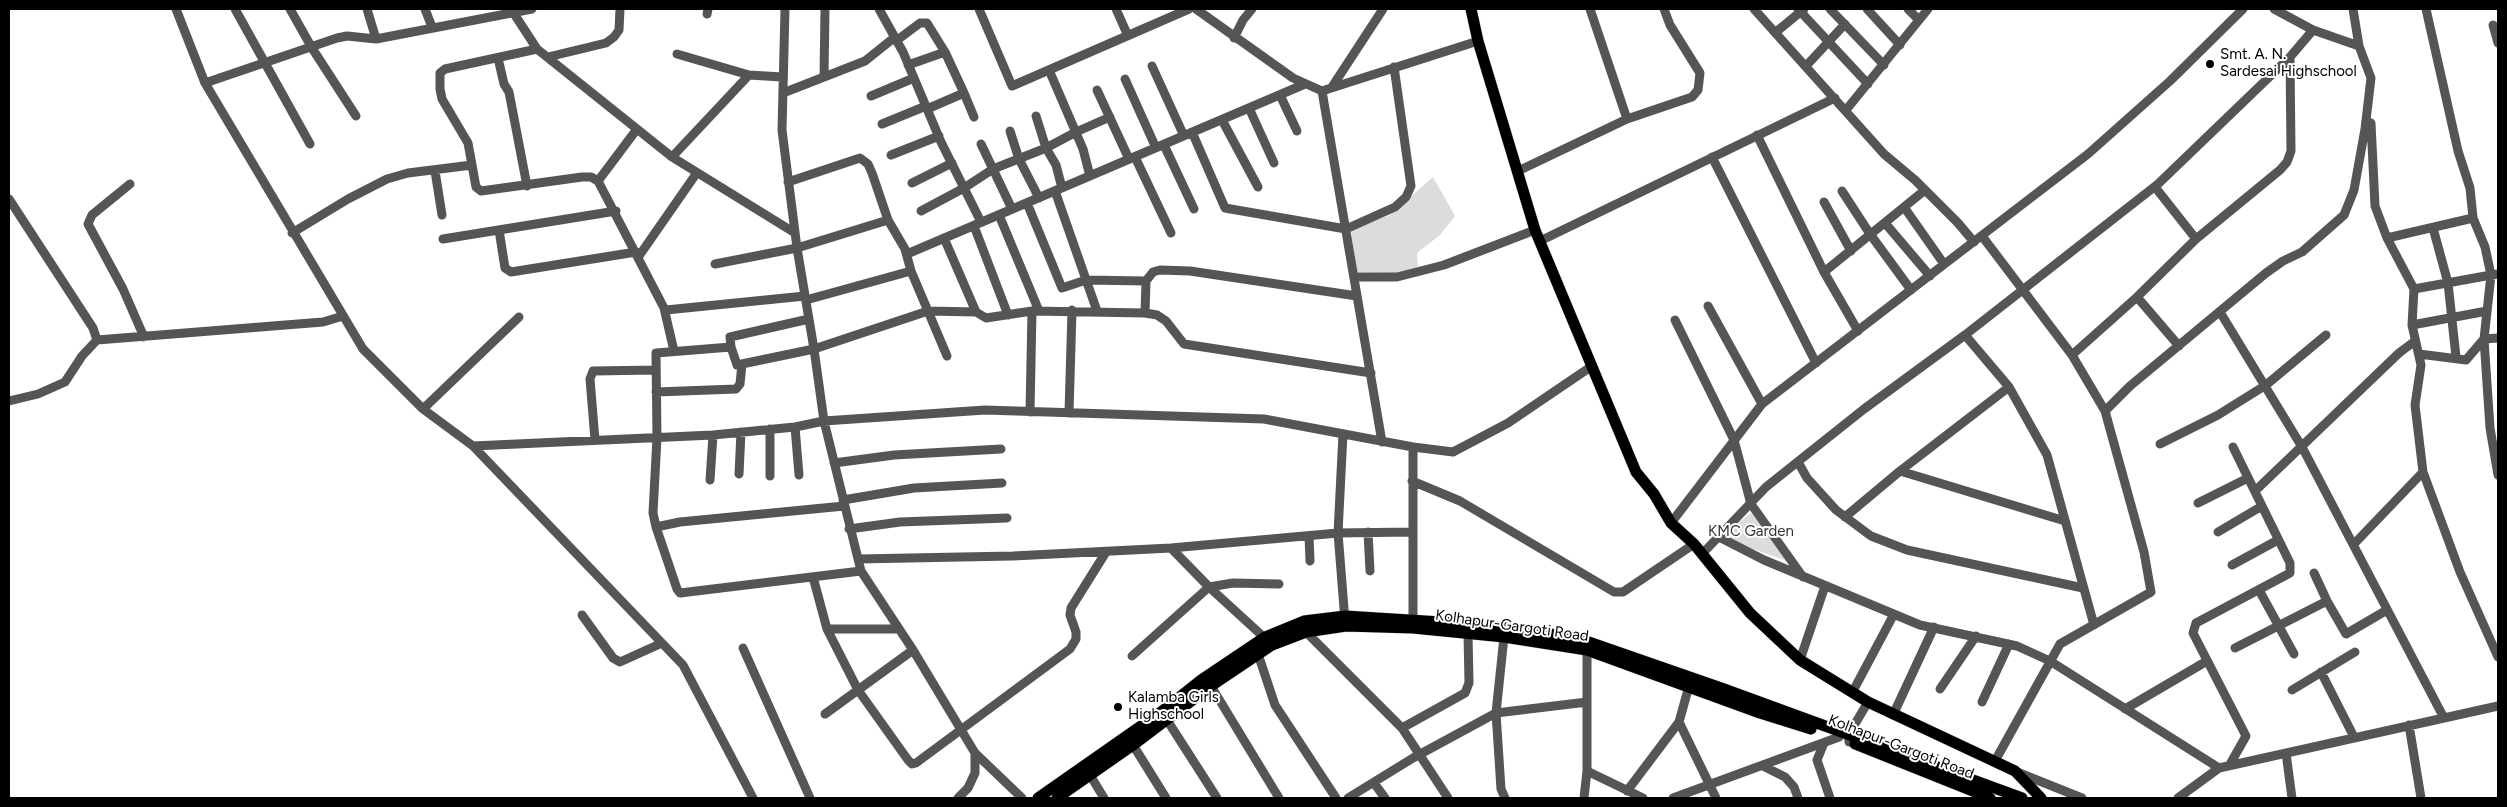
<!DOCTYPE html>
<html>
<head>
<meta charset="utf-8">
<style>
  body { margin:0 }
  #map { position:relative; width:2507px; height:807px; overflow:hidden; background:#fff; font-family:Figtree,sans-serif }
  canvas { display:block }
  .frame { position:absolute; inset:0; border:10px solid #000; pointer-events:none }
</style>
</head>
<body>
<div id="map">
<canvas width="2507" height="807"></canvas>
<div class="frame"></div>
</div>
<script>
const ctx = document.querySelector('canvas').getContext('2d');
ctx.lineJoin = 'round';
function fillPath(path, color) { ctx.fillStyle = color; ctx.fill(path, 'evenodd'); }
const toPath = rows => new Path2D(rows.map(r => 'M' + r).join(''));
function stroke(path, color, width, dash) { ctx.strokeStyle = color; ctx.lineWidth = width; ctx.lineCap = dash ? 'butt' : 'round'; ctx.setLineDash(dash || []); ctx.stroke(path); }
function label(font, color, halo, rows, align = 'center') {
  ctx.font = font + ' Figtree,sans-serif'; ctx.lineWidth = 4; ctx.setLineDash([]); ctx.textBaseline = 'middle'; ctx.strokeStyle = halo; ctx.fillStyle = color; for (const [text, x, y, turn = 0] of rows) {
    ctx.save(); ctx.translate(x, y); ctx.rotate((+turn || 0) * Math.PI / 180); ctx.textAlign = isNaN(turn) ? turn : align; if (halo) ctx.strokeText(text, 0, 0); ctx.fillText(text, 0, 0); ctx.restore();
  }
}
fillPath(toPath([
  [1433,177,1455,216,1440,235,1417,253,1418,267,1397,273,1357,272,1351,230,1390,215],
  [1755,510,1793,563,1719,537]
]), '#dcdcdc');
const major = toPath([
  [1471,9,1478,41,1535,230,1636,472,1654,494,1671,523,1694,544,1750,613,1800,660,1868,702,2015,771,2041,798],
  [1855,744,1990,798],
  [1038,798,1161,712,1201,680,1265,637,1304,621,1345,616,1457,623,1526,630,1580,639,1724,689,2022,798],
  [1057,798,1133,745,1211,686,1272,645,1306,632,1346,626,1413,628,1504,637,1587,650,1760,713,1811,729]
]);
stroke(major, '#dbdbdb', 12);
stroke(toPath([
  [176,9,205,83,363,349,423,409,473,446],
  [235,9,310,144],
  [290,9,312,48,356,116],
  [367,9,376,39],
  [425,9,432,27],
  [511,9,537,49,672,157,795,233],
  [785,9,782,130,797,248,814,349,824,421,861,571,913,650,975,753,1022,798],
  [879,9,903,52,941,142,981,222],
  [979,9,1012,86,1189,9],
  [1116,9,1128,36],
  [1196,9,1293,78,1322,91,1478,41],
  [1590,9,1627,119],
  [1754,9,1884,154,1915,180,1958,223,1974,242],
  [1798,9,1868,84],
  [1830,9,1884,65],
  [1867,9,1900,45],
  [1908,9,1919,20],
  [2274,9,2313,30],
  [2426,9,2458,151,2470,188,2473,218,2485,247,2491,275,2414,289,2412,325,2421,365,2415,405,2423,472,2460,572,2498,657],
  [707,14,708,9],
  [2493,25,2498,43],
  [1776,32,1804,9],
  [1234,38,1243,20,1252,9],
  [896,41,920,23,927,23,945,52],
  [537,49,445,69,440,73,440,89,442,99,468,143,476,187,481,191,582,177,591,177,598,181,664,308,674,351],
  [677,54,749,75,782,77],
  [548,57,606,43,614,37,619,30,620,9],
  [498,58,504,84,509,92,527,186],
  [908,65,945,52,964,93,927,109],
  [1152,66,1184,136],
  [1806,66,1845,24],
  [1049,70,1083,149,1090,176],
  [824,77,825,9],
  [1125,79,1156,148],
  [205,83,337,38,347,36,376,39,532,9],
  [1332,87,1383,9],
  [1097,90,1129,159],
  [1322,91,1382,442],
  [783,93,865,61,895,37],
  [964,93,974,117],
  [1280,95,1297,131],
  [871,96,914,78],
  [1249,108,1274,163],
  [1846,110,1928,9],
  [1036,116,1046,148,1056,165,1062,188],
  [1222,120,1258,187],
  [2371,123,2375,206,2387,238,2414,289],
  [882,124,926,106],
  [1010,131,1019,159,1039,198],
  [1192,132,1225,208,1346,229,1395,207,1406,197,1411,186,1394,67],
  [1757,135,1824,272,1858,331],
  [981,144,1012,209],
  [1164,145,1194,209],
  [891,155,939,136],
  [672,157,749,75],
  [1135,157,1171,233],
  [1712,157,1816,363],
  [435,171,442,215],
  [1518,171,1627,119,1692,97,1698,90,1700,73,1670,25,1664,9],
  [598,181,637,129],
  [788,182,860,158,868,164,872,173,888,220],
  [912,183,952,163],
  [130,184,92,215,88,224,123,289,144,337],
  [2155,187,2196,239],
  [1055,191,1097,311],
  [1842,191,1870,234,1911,290],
  [9,199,93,328,97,340,323,322,343,316],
  [1824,202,1851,251],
  [1904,207,1944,264],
  [921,211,964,188,993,169,1046,148,1076,132,1110,117],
  [999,215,1039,311],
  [1885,223,1930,276],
  [974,226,1008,315],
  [2433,228,2448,283,2456,357],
  [499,230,505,268,511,272,636,252],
  [292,233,348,199,387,179,408,173,472,165],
  [1982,236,2072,355],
  [944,238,976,312,986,318,1032,311,1145,313,1146,281,1086,280,1062,288,1027,203],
  [2387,238,2473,218],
  [443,239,616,211],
  [1540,241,1835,98],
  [907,254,1305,84],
  [639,256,696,174],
  [715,264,797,248,888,220,905,249,911,271,806,300],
  [911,271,947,356],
  [1824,272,1925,190],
  [2498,274,2491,275,2484,339,2490,428,2498,475],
  [1354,277,1397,277,1444,265,1535,230],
  [1146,281,1153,272,1160,270,1190,271,1357,296],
  [2137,297,2179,346],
  [1708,306,1762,404],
  [666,310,805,296],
  [2220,312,2302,447,2444,718],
  [1145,313,1157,315,1166,321,1184,344,1371,373],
  [1675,320,1734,440,1751,504,1803,577],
  [2412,325,2487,311],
  [1965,335,2009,387,2047,455,2094,625],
  [731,347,730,337,809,319],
  [2419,354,2466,360,2484,339,2498,338],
  [656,392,736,389,740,384,742,364],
  [9,401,38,394,65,382,82,356,97,340],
  [423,409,519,317],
  [2105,411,2072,355,2137,297,2196,239,2280,170,2287,162,2291,151,2290,57],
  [1030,412,1032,311],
  [1069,413,1072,310],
  [795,427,799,475],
  [770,429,770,476],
  [595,440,590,379,593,371,656,370],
  [2160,444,2218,415,2266,385,2326,335],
  [1413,447,1413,624],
  [1798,462,1807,478,1836,510,1871,536,1907,550,2083,588],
  [834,463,894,455,1001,449],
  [1900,471,2065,521],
  [739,474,741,432],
  [710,480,713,435],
  [1412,481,1460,501,1614,592,1623,592,1694,544],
  [2255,491,2399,353,2415,341],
  [843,500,914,488,1002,483],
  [2198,503,2248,478],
  [1845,517,1900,471,2009,387],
  [1671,523,1762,404,2088,154,2170,81,2243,9],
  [656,527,680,522,844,506],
  [849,529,900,522,1007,518],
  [1368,532,1370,571],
  [2218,532,2262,506],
  [1309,536,1310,561],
  [1719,537,1764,560,1920,625,2017,646,2050,661,2219,768],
  [2354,544,2423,472],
  [1171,548,1338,533,1343,434],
  [1702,554,1766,487,1864,409,1965,335,2158,184,2290,57,2313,30,2359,46],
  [858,559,1013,556,1171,548,1209,587,1233,583,1279,584],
  [2232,565,2278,540],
  [861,571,680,593,677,589,656,527,653,513,657,438,656,353,731,347,737,365,814,349,928,311,976,312],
  [2314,573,2327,601,2346,634,2387,610],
  [813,577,827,629,858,690,913,650],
  [2259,590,2294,654],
  [582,615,613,658,620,662,662,643],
  [1345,621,1338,533,1412,532],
  [827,629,897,629],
  [1306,632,1402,728,1448,798],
  [1504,637,1496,713,1501,789,1505,798],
  [743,648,810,798],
  [2235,648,2327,601],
  [1258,654,1275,705,1336,798],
  [1132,656,1209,587,1268,641],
  [1800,660,1825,586],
  [2321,672,2354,737],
  [1211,686,1279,798],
  [1689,686,1679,722,1716,798],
  [1940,689,1976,636],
  [2292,690,2355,652],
  [1852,693,1894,614],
  [1982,702,2009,644],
  [2125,709,2207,661],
  [825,714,858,690,908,760,912,764,916,763,1070,649,1076,639,1076,632,1070,615,1071,608,1106,552],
  [1893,715,1934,627],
  [1167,720,1217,798],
  [2409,725,2421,798],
  [1402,728,1465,693,1469,683,1468,634],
  [1849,742,1849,734,1868,702],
  [1824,743,1817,760,1830,798],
  [1133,745,1166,798],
  [2286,753,2292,798],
  [1995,761,2060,644,2151,592,2144,552,2105,411,2130,386,2266,273,2283,261,2302,252,2344,215,2354,190,2365,129,2371,78,2359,46,2353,9],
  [1763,766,1785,777,1794,787,1798,798],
  [2229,766,2246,736,2193,633,2196,623,2290,573,2290,563,2233,447],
  [1587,771,1643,798],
  [2017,772,2082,798],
  [1090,775,1104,798],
  [1374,783,1385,798],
  [1627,791,1679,722],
  [753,798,683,665,473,446,713,435,795,427,824,421,985,410,1264,419,1413,447,1453,452,1508,423,1592,366],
  [958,798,968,788,975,773,975,753],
  [1348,798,1413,758,1496,713,1587,702],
  [1584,798,1587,771,1587,650],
  [1673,798,1839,737],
  [2178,798,2219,768,2498,706]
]), '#555', 9);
stroke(major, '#000', 11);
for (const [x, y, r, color] of [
  [2210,64,5,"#000"],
  [1118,707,5,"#000"]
]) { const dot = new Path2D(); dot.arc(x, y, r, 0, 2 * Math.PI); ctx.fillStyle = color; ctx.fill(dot); stroke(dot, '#fff', 2); }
label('15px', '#000', '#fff', [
  ["Smt. A. N.",2220,55],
  ["Sardesai Highschool",2220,72],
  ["Kalamba Girls",1128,698],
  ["Highschool",1128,715]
], 'left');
label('15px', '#333', '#fff', [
  ["KMC Garden",1751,532]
]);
label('15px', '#000', '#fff', [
  ["Kolhapur-Gargoti Road",1512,626,8],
  ["Kolhapur-Gargoti Road",1901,747,21]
]);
</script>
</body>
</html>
